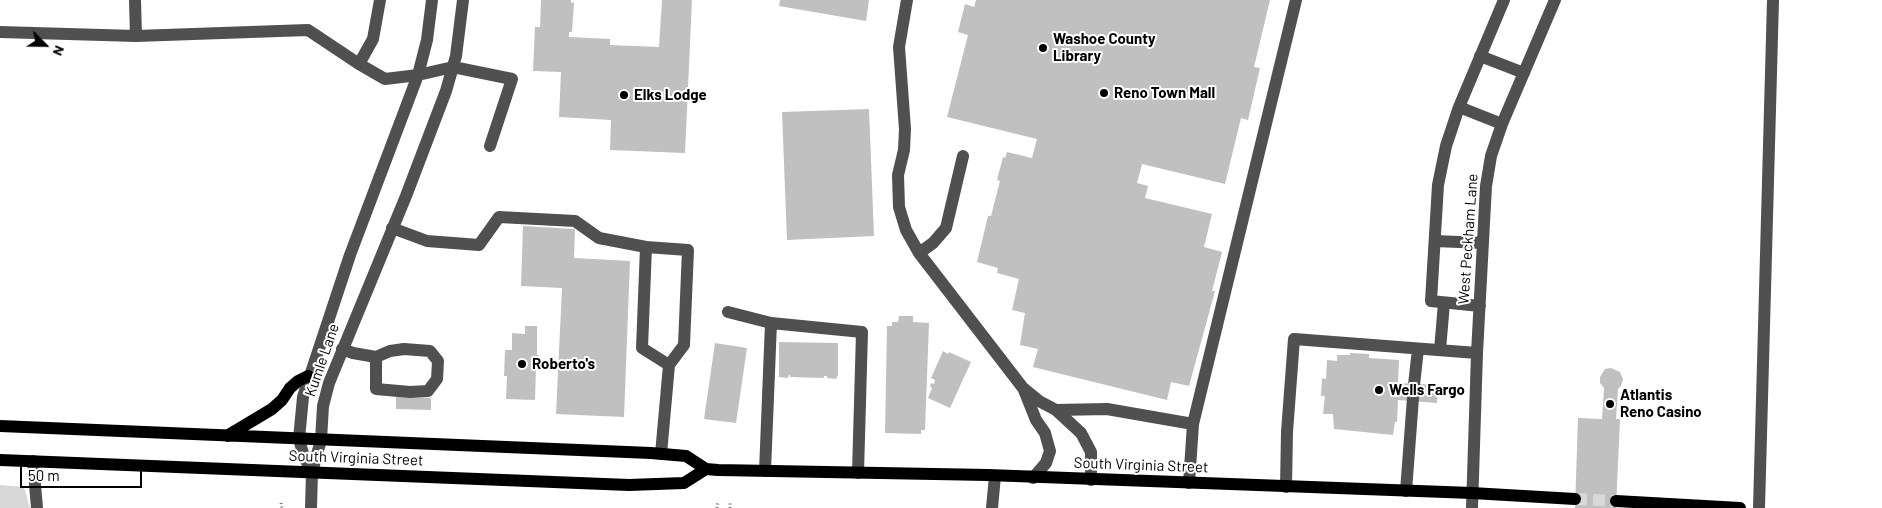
<!DOCTYPE html>
<html>
<head>
<meta charset="utf-8">
<style>
  body { margin:0 }
  #map { position:relative; width:1882px; height:508px; overflow:hidden; background:#fff; font-family:Barlow,sans-serif }
  canvas { display:block }
  .north { position:absolute; left:20px; top:20px; width:50px; height:50px; -webkit-text-stroke:4px #fff; paint-order:stroke; rotate:113deg; font-size:14px; font-weight:700; line-height:20px; text-align:center; color:#000 }
  .north::after { content:''; display:block; margin:auto; width:18px; height:22px; background:#000; clip-path:polygon(50% 0,100% 100%,50% 72%,0 100%) }
  .scale { position:absolute; left:20px; top:466px; width:122px; height:22px; box-sizing:border-box; border:2px solid #000; border-top:0; padding-left:6px; font-size:15px; line-height:18px; white-space:nowrap; color:#000; -webkit-text-stroke:4px #fff; paint-order:stroke }
</style>
</head>
<body>
<div id="map">
<canvas width="1882" height="508"></canvas>
<div class="north">N</div>
<div class="scale">50 m</div>
</div>
<script>
const ctx = document.querySelector('canvas').getContext('2d');
ctx.lineJoin = 'round';
function fillPath(path, color) { ctx.fillStyle = color; ctx.fill(path, 'evenodd'); }
const toPath = rows => new Path2D(rows.map(r => 'M' + r).join(''));
function stroke(path, color, width, dash) { ctx.strokeStyle = color; ctx.lineWidth = width; ctx.lineCap = dash ? 'butt' : 'round'; ctx.setLineDash(dash || []); ctx.stroke(path); }
function label(font, color, halo, rows, align = 'center') {
  ctx.font = font + ' Barlow,sans-serif'; ctx.lineWidth = 4; ctx.setLineDash([]); ctx.textBaseline = 'middle'; ctx.strokeStyle = halo; ctx.fillStyle = color; for (const [text, x, y, turn = 0] of rows) {
    ctx.save(); ctx.translate(x, y); ctx.rotate((+turn || 0) * Math.PI / 180); ctx.textAlign = isNaN(turn) ? turn : align; if (halo) ctx.strokeText(text, 0, 0); ctx.fillText(text, 0, 0); ctx.restore();
  }
}
fillPath(toPath([
  [0,485,24,487,30,508,0,508]
]), '#d7d7d7');
fillPath(toPath([
  [541,0,571,0,571,3,574,2,572,32,569,32,569,37,610,39,610,45,659,47,662,0,692,0,685,153,610,150,611,120,559,117,561,72,533,71,535,27,540,27],
  [780,0,869,0,866,21,779,6],
  [976,0,1270,0,1254,67,1260,68,1248,120,1241,118,1225,184,1142,164,1137,183,1148,186,1145,198,1212,214,1204,247,1222,252,1212,291,1215,291,1189,386,1171,382,1167,400,1033,367,1038,349,1020,345,1025,313,1012,310,1019,279,997,273,998,268,977,262,988,216,991,216,1000,181,997,180,1003,157,1005,158,1007,152,1032,158,1037,139,947,117,968,35,958,32,965,4,974,7],
  [869,109,874,236,787,240,782,112],
  [523,226,575,229,574,258,630,261,624,417,556,414,562,288,521,286],
  [899,316,913,316,913,322,929,323,925,430,921,430,921,434,885,433,887,326,892,326,892,322,898,322],
  [525,326,537,326,537,355,539,355,539,365,536,365,535,400,506,399,507,376,504,376,505,350,512,350,512,333,525,334],
  [779,342,838,343,838,375,836,379,827,378,827,376,824,376,824,378,790,377,790,375,789,375,788,378,779,377],
  [715,343,747,348,736,423,704,419],
  [943,351,948,354,949,352,971,362,950,408,928,398,932,388,930,386,931,383,934,384,935,380,931,378],
  [1350,353,1369,354,1369,358,1399,360,1398,383,1438,385,1437,403,1398,400,1397,422,1395,422,1393,435,1334,429,1333,414,1323,414,1325,396,1321,396,1322,378,1326,379,1327,360,1337,361,1337,355,1350,355],
  [1611,368,1620,372,1623,379,1621,386,1618,389,1616,419,1620,419,1616,508,1575,508,1578,418,1602,419,1604,388,1600,383,1600,377,1605,369],
  [396,397,431,398,431,410,396,409]
]), '#c0c0c0');
stroke(toPath([
  [1575,499,1616,501]
]), '#d9d9d9', 12, [12, 6]);
stroke(toPath([
  [281,503,282,508],
  [717,508,718,501],
  [730,508,730,502]
]), '#727272', 3, [1, 2.5]);
stroke(toPath([
  [907,0,899,47,905,129,904,150,898,175,899,207,906,230,919,253,1023,388,1039,401,1056,410,1081,433,1091,452,1091,480],
  [0,32,136,36,135,0],
  [136,36,308,30,359,64,373,39,380,0],
  [1480,56,1524,73],
  [359,64,385,79,418,75,453,67,512,79,490,146],
  [1459,107,1502,124],
  [392,228,427,241,479,245,499,217,575,221,599,238,646,247],
  [1435,241,1483,243],
  [919,253,933,243,946,228,963,156],
  [1480,306,1431,301,1438,185,1446,146,1459,107,1504,0],
  [728,312,771,323,862,332,858,473],
  [342,349,353,353,376,357,376,389,410,392,428,391,437,379,438,361,430,351,404,349,390,351,376,357],
  [1440,350,1444,303],
  [1414,385,1418,349],
  [1024,390,1036,420,1045,433,1050,451,1046,463,1033,478],
  [1056,410,1107,409,1193,424],
  [661,454,669,365,684,345,688,250,646,247,642,348,669,365],
  [33,461,37,508],
  [765,471,771,323],
  [312,472,304,457,299,439,303,397,350,255,418,75,427,40,432,0],
  [1189,483,1193,424,1296,0],
  [1286,487,1287,432,1294,339,1477,353],
  [1406,491,1413,398],
  [311,508,312,472,321,440,323,406,329,383,406,196,446,91,456,56,463,0],
  [992,508,995,476],
  [1472,508,1477,353,1486,186,1491,156,1502,124,1555,0],
  [1759,508,1773,0]
]), '#505050', 12);
stroke(toPath([
  [0,426,651,453,686,456,706,469,718,470,988,475,1472,493,1575,499],
  [227,436,272,409,282,400,290,388,298,381,308,376],
  [0,460,629,485,684,483,706,469],
  [1616,501,1740,508]
]), '#000', 12);
for (const [x, y, r, color] of [
  [1043,48,5,"#000"],
  [1104,93,5,"#000"],
  [624,95,5,"#000"],
  [522,364,5,"#000"],
  [1379,390,5,"#000"],
  [1610,404,5,"#000"]
]) { const dot = new Path2D(); dot.arc(x, y, r, 0, 2 * Math.PI); ctx.fillStyle = color; ctx.fill(dot); stroke(dot, '#fff', 2); }
label('bold 15px', '#000', '#fff', [
  ["Washoe County",1053,39],
  ["Library",1053,56],
  ["Reno Town Mall",1114,93],
  ["Elks Lodge",634,95],
  ["Roberto's",532,364],
  ["Wells Fargo",1389,390],
  ["Atlantis",1620,395],
  ["Reno Casino",1620,412]
], 'left');
label('15px', '#000', '#fff', [
  ["West Peckham Lane",1468,239,-86],
  ["Kumle Lane",322,360,-71],
  ["South Virginia Street",356,458,2],
  ["South Virginia Street",1141,465,2]
]);
</script>
</body>
</html>
